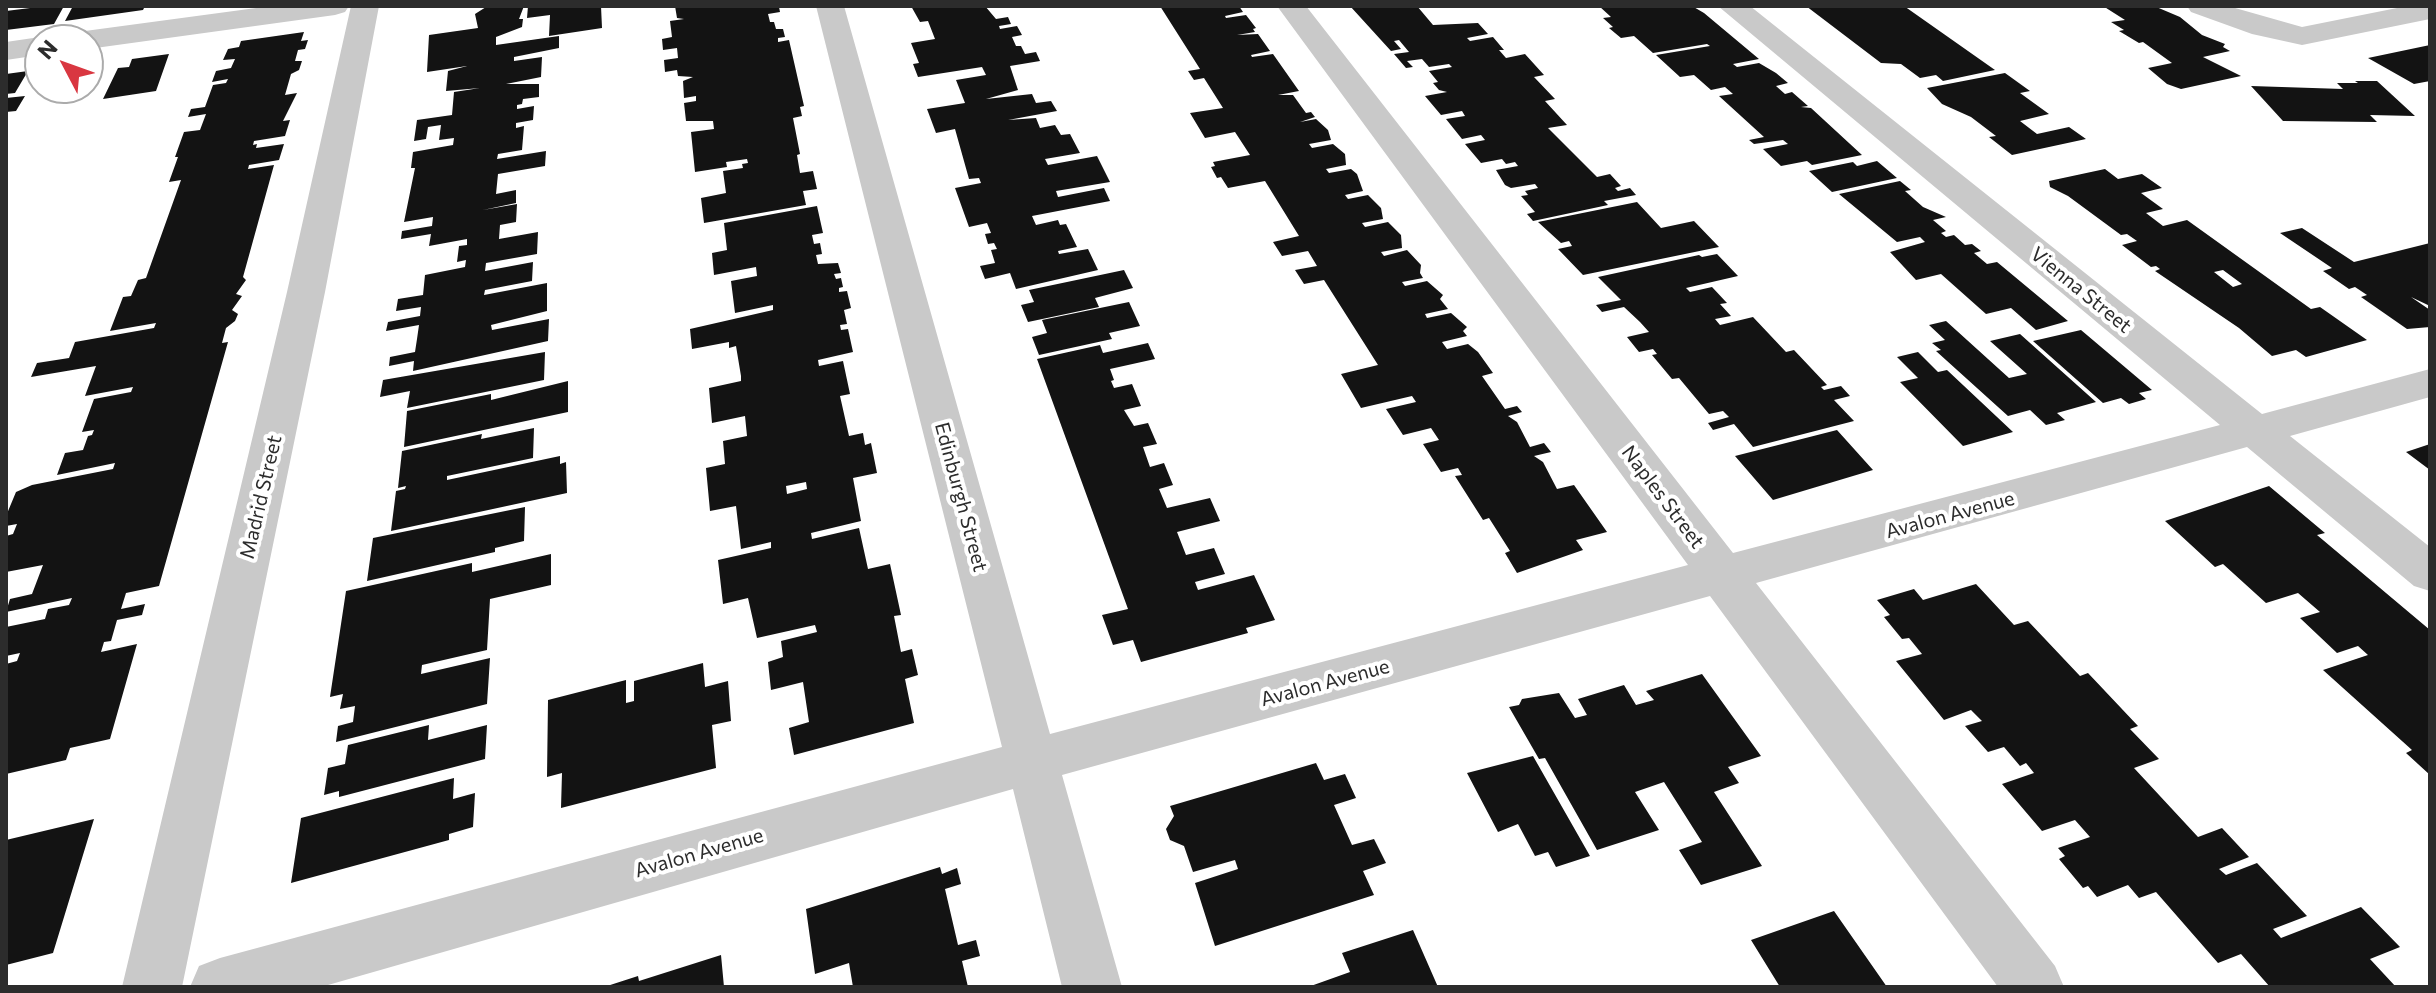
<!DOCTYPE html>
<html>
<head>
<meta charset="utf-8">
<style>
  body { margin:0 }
  #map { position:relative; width:2436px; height:993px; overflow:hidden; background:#fff; font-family:Commissioner,sans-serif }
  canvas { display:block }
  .frame { position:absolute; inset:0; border:8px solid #2c2c2c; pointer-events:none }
  .north { position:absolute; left:24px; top:24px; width:80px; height:80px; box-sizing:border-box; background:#fff; border:2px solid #ababab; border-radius:50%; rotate:311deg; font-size:22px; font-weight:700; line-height:32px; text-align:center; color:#2c2c2c }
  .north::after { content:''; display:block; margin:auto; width:28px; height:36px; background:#d93741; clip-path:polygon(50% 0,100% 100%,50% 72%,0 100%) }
</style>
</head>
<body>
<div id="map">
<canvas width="2436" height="993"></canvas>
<div class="frame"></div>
<div class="north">N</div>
</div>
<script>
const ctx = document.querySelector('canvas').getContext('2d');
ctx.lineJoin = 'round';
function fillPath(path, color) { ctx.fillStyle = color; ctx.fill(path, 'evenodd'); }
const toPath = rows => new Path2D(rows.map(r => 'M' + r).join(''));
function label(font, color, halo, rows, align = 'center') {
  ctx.font = font + ' Commissioner,sans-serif'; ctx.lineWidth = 8; ctx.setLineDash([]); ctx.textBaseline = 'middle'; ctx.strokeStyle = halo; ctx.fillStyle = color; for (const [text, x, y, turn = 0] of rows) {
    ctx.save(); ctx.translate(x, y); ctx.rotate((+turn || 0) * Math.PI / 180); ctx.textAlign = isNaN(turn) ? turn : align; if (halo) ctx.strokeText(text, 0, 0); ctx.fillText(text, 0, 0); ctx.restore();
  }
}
fillPath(toPath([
  [46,6,64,6,54,24,6,30,6,11],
  [73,6,145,6,143,10,65,21],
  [524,6,519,19,523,19,522,27,496,37,496,45,559,36,559,48,514,57,514,61,542,57,541,77,506,84,539,84,539,97,523,99,522,104,517,105,517,109,534,106,533,120,516,123,516,128,524,126,522,150,498,154,497,159,546,151,545,166,498,174,496,194,516,190,516,203,483,210,517,204,516,222,500,225,499,239,538,232,537,254,486,263,485,271,533,262,532,281,485,290,484,295,547,283,547,311,491,325,492,330,549,319,548,341,413,371,414,361,389,366,390,357,415,352,417,339,419,325,386,331,388,322,420,316,421,307,396,311,398,299,423,295,425,275,465,267,466,260,457,262,459,246,467,245,467,239,429,246,431,234,401,239,402,231,432,226,433,217,404,222,415,168,411,168,413,152,453,145,454,138,439,140,441,125,428,127,426,139,414,141,417,120,452,115,454,92,480,88,446,91,448,71,467,66,427,72,429,35,478,28,475,14,486,7],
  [528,6,601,6,602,28,549,36,550,15,527,18],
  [675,6,779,7,780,12,768,14,770,22,774,22,776,29,783,29,785,37,778,38,778,42,789,40,804,106,800,107,802,116,793,118,800,154,797,155,800,173,813,171,817,189,803,191,806,205,704,223,701,198,726,193,723,171,743,168,742,164,748,163,747,159,726,162,727,167,695,172,691,132,714,129,713,121,686,121,684,103,696,101,696,96,684,98,683,81,693,77,678,76,677,70,665,72,664,60,678,58,677,48,663,50,662,39,672,37,670,21,684,19,677,18],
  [911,6,985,6,996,19,1008,17,1011,24,999,26,1000,29,1017,26,1022,35,1012,37,1016,46,1021,46,1025,54,1036,52,1040,61,1010,66,1018,90,986,99,1032,94,1036,103,1051,101,1057,111,1008,120,1036,118,1040,128,1055,125,1061,135,1070,134,1080,153,1045,159,1048,165,1097,156,1110,182,1056,191,1058,197,1104,188,1110,201,1032,216,1036,225,1058,220,1060,225,1066,224,1077,247,1058,251,1059,254,1088,249,1098,270,1016,289,1010,273,985,279,980,266,995,263,991,250,997,249,994,243,988,244,985,234,991,233,987,223,969,227,955,188,981,183,979,178,969,179,955,129,936,133,927,109,965,103,956,80,986,75,982,67,918,77,913,64,919,63,911,43,935,39,928,21,920,22],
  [1160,6,1239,6,1243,12,1225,16,1226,18,1246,15,1256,28,1253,29,1255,32,1237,35,1258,34,1270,51,1251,55,1252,57,1273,54,1299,91,1278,95,1293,95,1306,113,1311,112,1315,117,1300,122,1316,119,1328,130,1331,140,1309,144,1312,148,1333,144,1345,154,1346,165,1326,169,1329,173,1351,169,1357,174,1363,191,1345,195,1348,199,1368,195,1381,208,1383,219,1362,223,1365,227,1388,222,1401,235,1402,248,1381,252,1384,256,1407,250,1421,265,1420,273,1423,278,1402,282,1405,286,1427,281,1443,295,1440,299,1448,309,1425,314,1427,318,1451,313,1467,327,1463,331,1467,336,1442,342,1447,349,1468,344,1478,352,1493,373,1482,376,1505,409,1517,406,1522,412,1508,416,1517,422,1530,447,1544,443,1551,452,1534,456,1543,462,1557,489,1574,485,1607,532,1576,540,1583,550,1517,573,1505,553,1510,551,1489,518,1483,520,1455,476,1462,475,1458,468,1441,472,1423,444,1439,440,1431,428,1403,435,1386,409,1416,402,1412,396,1361,408,1341,374,1378,365,1324,280,1304,284,1295,270,1317,266,1308,251,1282,256,1273,242,1299,236,1265,181,1228,188,1221,177,1217,178,1211,167,1215,166,1213,162,1250,155,1235,132,1205,138,1190,113,1223,108,1204,78,1194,80,1188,71,1200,69],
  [1350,6,1417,6,1433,25,1478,23,1488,34,1467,38,1470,41,1493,37,1504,50,1499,50,1506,58,1525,54,1544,75,1534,77,1555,99,1545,101,1567,125,1548,128,1597,177,1610,174,1621,186,1615,188,1618,191,1630,188,1636,195,1604,201,1608,205,1533,221,1527,214,1535,212,1521,196,1528,195,1525,191,1538,188,1535,184,1511,188,1505,185,1496,170,1518,166,1515,162,1506,164,1502,159,1481,163,1465,144,1485,140,1481,135,1462,139,1446,119,1465,116,1462,111,1441,115,1425,96,1447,92,1439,90,1433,83,1438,82,1429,71,1452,67,1449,64,1429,67,1422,59,1407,61,1413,67,1406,68,1394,54,1409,52,1399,40,1394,41,1401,49,1391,51],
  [1599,6,1692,6,1704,13,1759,59,1733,64,1737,67,1759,63,1776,73,1788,83,1776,86,1785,94,1792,92,1808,106,1801,107,1811,108,1862,155,1812,165,1807,161,1781,166,1763,149,1788,144,1783,140,1754,144,1749,140,1764,137,1719,96,1733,94,1725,87,1711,90,1694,75,1680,77,1656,55,1710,46,1707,44,1653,53,1634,36,1621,38,1609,28,1613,27,1603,18,1611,17],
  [1806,6,1904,6,1995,70,1943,81,1936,75,1920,78,1901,64,1881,63],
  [2103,6,2154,6,2180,17,2202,35,2225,44,2223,47,2230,51,2203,57,2241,76,2181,89,2167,84,2148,68,2172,63,2143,42,2139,43,2119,31,2124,30,2111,22,2125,20],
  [304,32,301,41,308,40,305,49,298,50,295,61,302,61,299,70,291,74,285,95,297,93,283,121,290,120,285,136,254,141,253,145,257,144,256,148,284,144,279,160,249,165,248,169,274,165,243,277,246,280,236,294,242,296,232,310,238,314,235,321,226,328,222,343,228,342,159,586,126,593,121,609,145,604,142,615,117,620,111,641,104,642,101,652,137,644,110,739,70,748,66,760,6,774,6,664,17,661,20,653,6,656,6,627,45,619,48,609,69,605,72,598,6,612,10,599,32,594,43,565,6,572,6,536,13,534,17,524,6,526,6,516,16,492,32,485,113,469,115,463,57,475,65,453,83,450,88,436,92,435,94,430,82,432,94,399,131,392,133,387,85,396,96,366,31,377,37,363,69,358,75,342,154,328,156,323,110,331,123,297,131,296,138,280,146,278,181,180,169,182,178,157,175,157,184,132,200,130,206,114,188,117,191,109,205,107,213,85,226,83,228,79,212,82,216,71,231,68,235,59,223,60,228,49,239,47,241,41],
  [2430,45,2430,81,2414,84,2368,58],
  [169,54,156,91,103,99,118,68,129,67,132,59],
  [28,71,15,93,6,94,6,74],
  [2005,73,2030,91,2020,93,2049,114,2020,121,2037,134,2069,127,2086,139,2012,155,1989,137,1996,136,1971,117,1942,104,1927,88],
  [2355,81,2377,81,2415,116,2370,115,2377,122,2283,121,2251,86,2343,89,2337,83,2358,83],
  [25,96,16,111,6,112,6,98],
  [1877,161,1897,178,1832,192,1809,171,1853,162,1857,166],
  [2105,169,2118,179,2142,174,2162,188,2141,193,2163,209,2146,213,2163,226,2187,220,2311,309,2320,307,2367,340,2306,357,2296,350,2272,356,2239,328,2155,271,2160,269,2156,266,2151,267,2122,245,2137,241,2127,234,2121,235,2068,196,2050,187,2049,181],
  [2223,270,2242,284,2233,287,2214,272],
  [1900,181,1911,190,1905,191,1923,207,1946,217,1933,220,1946,231,1941,233,1946,237,1954,235,1965,245,1972,244,1981,251,1974,253,1987,264,1997,262,2068,321,2036,330,2011,308,1986,314,1941,274,1916,280,1890,252,1925,242,1920,237,1897,242,1839,194],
  [1637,202,1661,228,1694,221,1719,247,1583,275,1558,249,1572,246,1569,241,1561,243,1538,222],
  [817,206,823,233,812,235,814,244,820,243,822,254,816,255,818,264,838,263,841,273,834,274,836,279,841,278,843,287,839,288,839,292,847,291,851,308,844,310,847,324,840,325,841,330,848,329,853,352,818,360,819,366,843,361,850,394,840,396,849,436,863,433,865,445,871,443,877,473,853,478,861,521,811,533,812,539,859,528,868,569,890,564,901,615,894,616,901,652,912,649,918,675,905,679,914,723,794,755,789,728,809,722,803,682,771,690,768,662,783,657,781,641,817,632,815,625,757,638,748,598,723,604,718,560,771,548,771,542,741,549,736,506,710,511,706,468,725,464,723,441,747,436,745,416,712,423,709,388,741,381,741,376,736,346,729,348,729,342,692,349,690,329,773,310,773,305,735,313,731,281,757,276,756,267,714,275,712,253,727,250,724,223],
  [806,482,807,489,787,494,786,486],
  [2302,228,2354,262,2430,243,2430,306,2411,297,2430,310,2430,327,2407,329,2361,297,2367,295,2355,287,2349,289,2323,271,2332,268,2280,233],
  [1717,254,1738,276,1686,288,1690,292,1712,287,1727,303,1720,304,1731,316,1715,319,1720,325,1753,317,1786,352,1794,350,1827,385,1821,387,1824,390,1841,386,1850,396,1834,400,1854,421,1753,447,1734,424,1713,430,1708,423,1729,417,1723,411,1709,414,1679,378,1672,379,1652,355,1657,354,1653,349,1639,352,1627,337,1649,332,1640,322,1624,307,1602,312,1596,305,1621,300,1598,277,1699,255,1702,257],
  [1124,270,1133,288,1095,298,1099,307,1028,322,1021,305,1034,302,1029,290],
  [1129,302,1140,326,1109,333,1112,339,1039,355,1032,337,1047,333,1042,320],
  [1946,321,2009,378,2027,374,1990,341,2020,334,2096,402,2057,413,2065,420,2046,425,2030,410,2008,416,1936,351,1941,350,1932,343,1945,340,1929,325],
  [2081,330,2152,390,2139,393,2146,399,2129,404,2121,398,2103,403,2033,341],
  [1148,343,1155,359,1110,369,1114,380,1111,381,1114,388,1132,384,1141,406,1124,410,1134,426,1148,423,1157,444,1143,447,1150,467,1164,463,1173,485,1159,489,1167,508,1210,498,1220,521,1177,532,1186,555,1214,548,1225,574,1195,582,1198,590,1254,575,1275,620,1246,628,1248,633,1141,662,1133,640,1113,645,1102,615,1128,609,1037,359,1100,345,1103,353],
  [545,352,544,380,407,408,410,391,380,397,383,380],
  [1918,352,1938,372,1947,370,2013,432,1963,446,1900,382,1918,378,1897,357],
  [568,381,568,412,404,447,407,411,491,394,491,400],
  [534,428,533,458,447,476,447,480,560,456,560,464,566,462,567,493,391,531,396,491,405,489,406,486,398,488,402,451,482,434,481,439],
  [1837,430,1873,470,1773,500,1735,456],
  [2430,444,2430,470,2406,452],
  [2269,486,2325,533,2317,535,2430,630,2430,775,2406,753,2412,750,2323,670,2368,655,2358,646,2337,653,2300,618,2320,612,2298,593,2266,603,2223,564,2215,567,2165,521],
  [525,507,524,541,495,548,495,552,367,581,373,538],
  [551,554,551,585,490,599,487,650,422,665,421,674,490,658,487,704,336,742,338,726,353,722,355,706,340,709,343,694,330,697,346,591,472,563,472,572],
  [1976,584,2014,625,2028,621,2080,676,2088,673,2138,726,2130,729,2159,759,2134,768,2198,837,2222,828,2249,857,2219,869,2226,875,2257,863,2307,916,2273,929,2281,938,2361,907,2400,947,2370,959,2396,987,2270,987,2241,954,2218,963,2156,892,2139,898,2128,885,2097,897,2088,886,2083,888,2059,859,2065,856,2058,848,2090,837,2075,820,2042,831,2002,784,2034,773,2026,763,2020,766,2004,747,1988,752,1965,726,1982,721,1971,710,1944,720,1896,661,1922,654,1909,638,1902,639,1884,617,1890,615,1877,600,1914,589,1923,600],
  [703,663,705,687,728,681,731,721,712,725,716,768,561,808,562,773,547,777,548,700,626,680,626,703,634,701,634,681],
  [1702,674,1761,756,1728,767,1739,783,1714,792,1762,866,1701,885,1679,850,1702,842,1664,782,1635,792,1659,830,1597,850,1545,758,1539,759,1509,707,1519,705,1522,699,1559,693,1575,718,1587,715,1578,699,1624,685,1636,705,1654,700,1646,691],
  [429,725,428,740,487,725,485,759,339,797,339,791,324,795,328,768,345,764,348,745],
  [1533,756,1590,856,1556,867,1548,852,1535,856,1518,824,1498,832,1467,773],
  [1316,763,1324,780,1345,774,1356,798,1334,805,1352,845,1374,839,1386,863,1363,871,1374,895,1215,946,1195,883,1238,869,1235,860,1193,872,1184,846,1170,840,1166,829,1174,816,1170,806],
  [454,778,453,799,475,793,473,827,449,834,449,840,291,883,301,818],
  [94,819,53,953,6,965,6,840],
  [940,867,942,874,957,868,961,884,945,889,958,945,976,940,980,956,962,961,968,987,853,987,849,963,815,974,806,909],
  [1834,911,1887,987,1780,987,1751,940],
  [1413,930,1438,987,1308,987,1350,972,1342,953],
  [721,955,724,987,604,987,638,976,639,981]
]), '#131313');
fillPath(toPath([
  [271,6,349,6,345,12,335,15,88,49,88,40,70,40,74,34,85,31,271,6],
  [351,6,379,6,325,292,182,987,122,987,287,292,351,6],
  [816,6,844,6,1050,734,1688,565,1277,6,1306,6,1733,553,2220,425,1718,6,1750,6,2262,414,2430,369,2430,397,2290,436,2430,547,2430,591,2414,586,2247,447,1756,583,2055,966,2064,987,1998,987,1710,596,1062,775,1122,987,1062,987,1013,789,321,987,190,987,199,966,220,958,1002,747,816,6],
  [2187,6,2228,6,2302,27,2407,6,2430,6,2430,19,2302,45,2252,34,2191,12,2187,6],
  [40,37,51,40,40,40,40,55,6,60,6,42,40,37]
]), '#c9c9c9');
label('20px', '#2c2c2c', '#fff', [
  ["Vienna Street",2081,290,39],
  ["Madrid Street",261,497,-77],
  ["Edinburgh Street",961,497,75],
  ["Naples Street",1663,497,53],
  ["Avalon Avenue",1950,515,-15],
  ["Avalon Avenue",1325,683,-15],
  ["Avalon Avenue",699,853,-16]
]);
</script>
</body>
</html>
